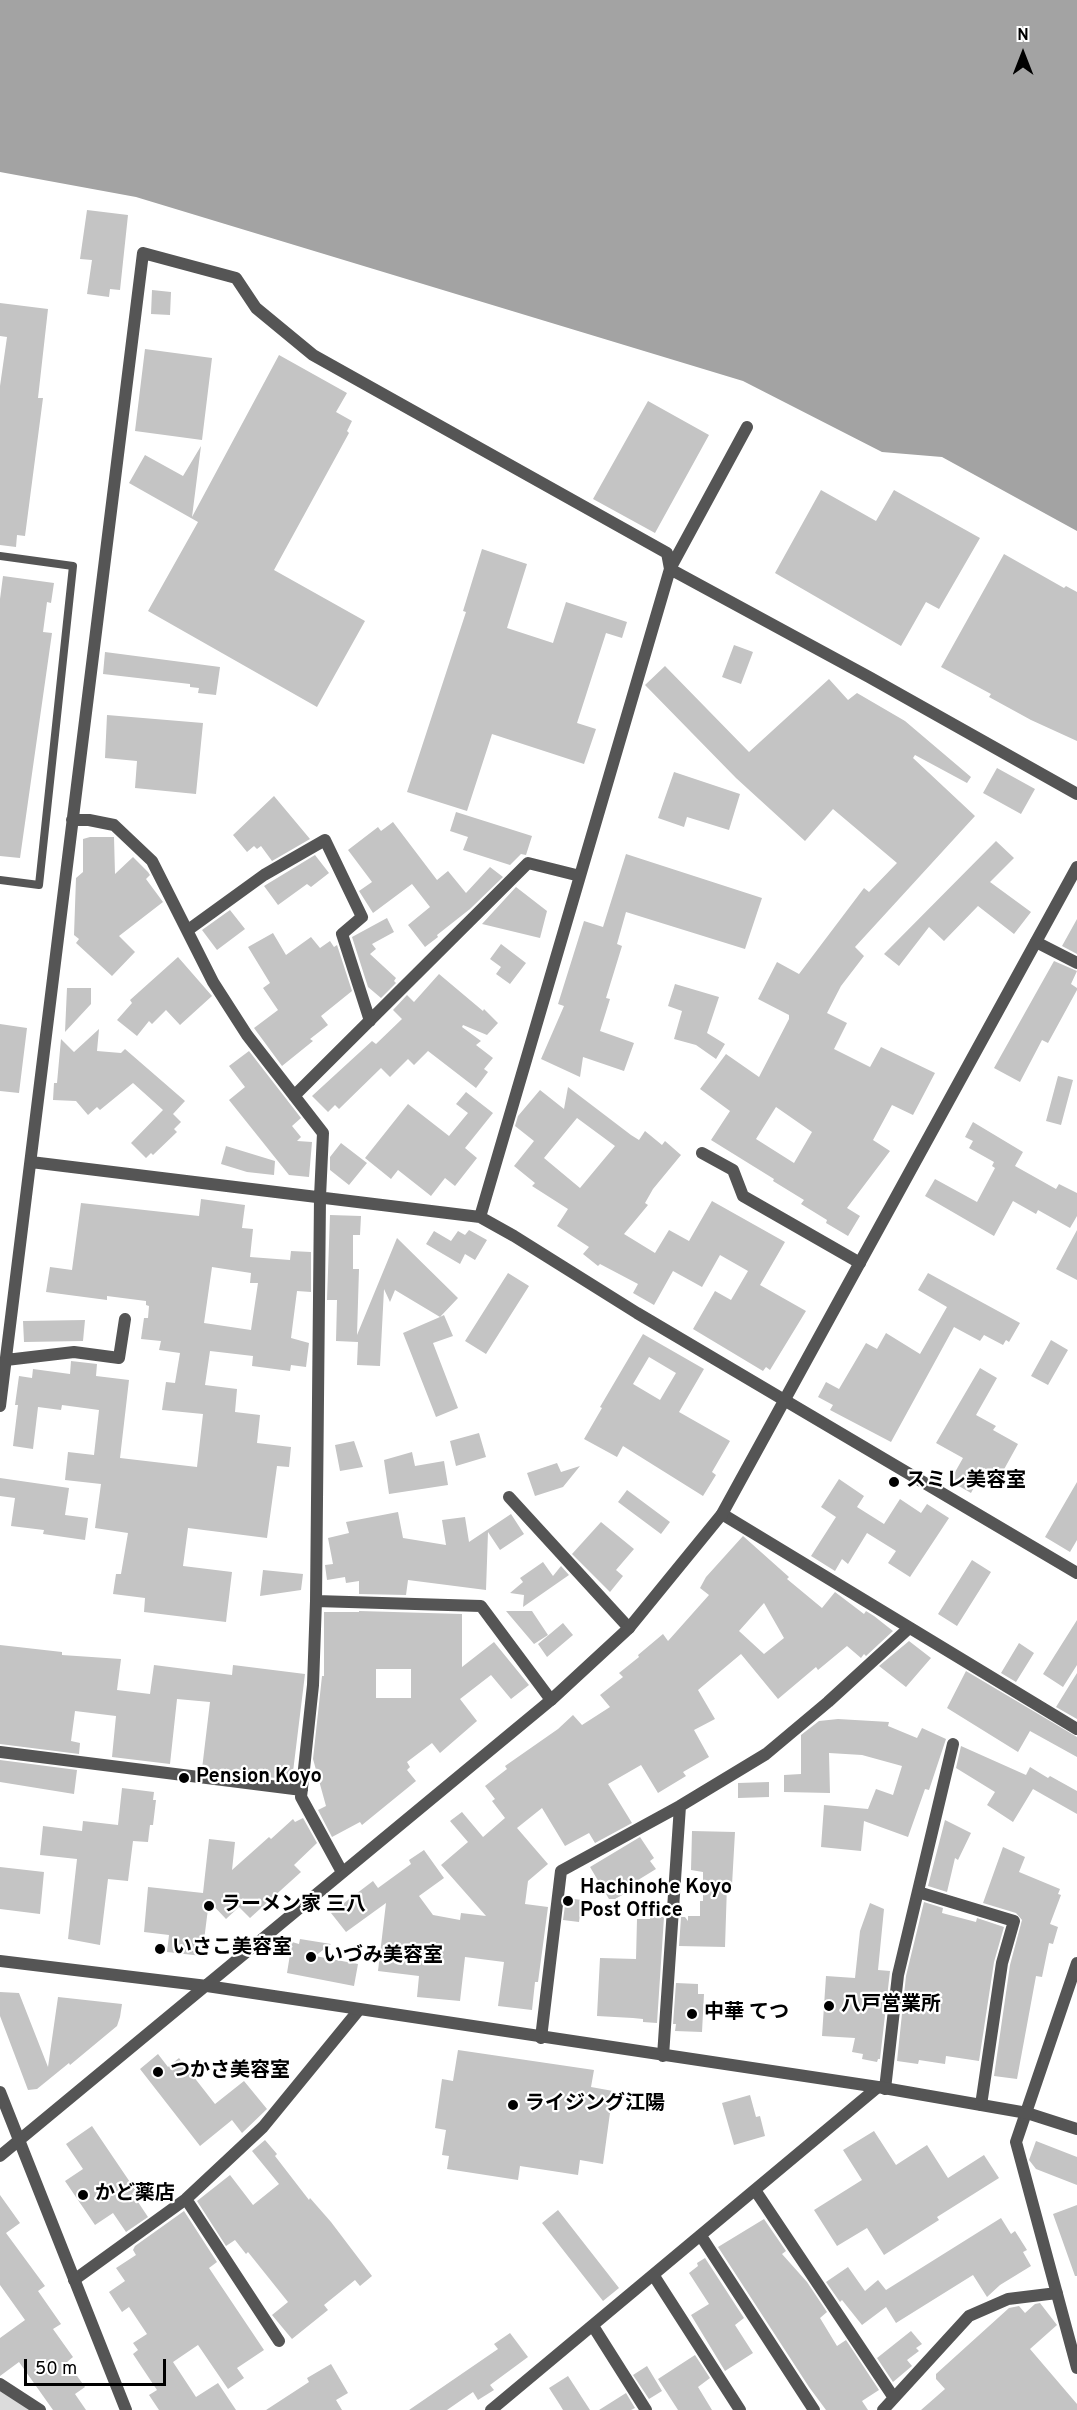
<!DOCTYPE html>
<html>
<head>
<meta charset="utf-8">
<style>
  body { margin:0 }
  #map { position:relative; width:1077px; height:2410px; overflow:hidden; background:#fff; font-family:Overpass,sans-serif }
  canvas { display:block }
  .north { position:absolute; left:993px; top:24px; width:60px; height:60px; -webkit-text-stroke:4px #fff; paint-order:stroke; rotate:0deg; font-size:16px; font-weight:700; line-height:24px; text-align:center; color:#000 }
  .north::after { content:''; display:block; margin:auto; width:21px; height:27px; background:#000; clip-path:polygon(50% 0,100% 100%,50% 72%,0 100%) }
  .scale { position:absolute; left:24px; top:2359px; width:142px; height:27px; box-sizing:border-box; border:3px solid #000; border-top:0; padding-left:8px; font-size:18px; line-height:21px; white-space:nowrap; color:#000; -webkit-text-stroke:4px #fff; paint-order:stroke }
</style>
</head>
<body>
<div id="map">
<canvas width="1077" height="2410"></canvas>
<div class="north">N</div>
<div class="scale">50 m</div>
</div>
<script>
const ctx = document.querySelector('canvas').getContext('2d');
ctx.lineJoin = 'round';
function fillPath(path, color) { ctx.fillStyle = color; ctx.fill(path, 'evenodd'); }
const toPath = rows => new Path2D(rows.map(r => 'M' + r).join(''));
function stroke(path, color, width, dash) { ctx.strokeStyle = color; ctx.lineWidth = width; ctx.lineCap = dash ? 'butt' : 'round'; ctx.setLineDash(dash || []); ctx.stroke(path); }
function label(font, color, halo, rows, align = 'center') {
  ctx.font = font + ' Overpass,"Noto Sans JP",sans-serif'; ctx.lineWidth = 4.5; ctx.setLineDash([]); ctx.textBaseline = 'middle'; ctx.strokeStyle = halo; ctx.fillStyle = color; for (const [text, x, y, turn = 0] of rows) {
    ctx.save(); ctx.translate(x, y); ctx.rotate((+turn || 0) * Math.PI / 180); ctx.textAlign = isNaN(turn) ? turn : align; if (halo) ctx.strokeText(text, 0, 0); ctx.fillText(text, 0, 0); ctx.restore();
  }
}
fillPath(toPath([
  [0,2384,40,2410,0,2410]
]), '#dcdcdc');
fillPath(toPath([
  [0,0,1077,0,1077,531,942,457,882,452,743,381,136,197,0,172]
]), '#a3a3a3');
fillPath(toPath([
  [87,210,128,215,120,290,110,289,109,297,87,294,92,260,80,259],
  [152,290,171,292,170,315,151,314],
  [0,303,48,309,38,398,43,398,25,536,17,535,16,547,0,545,0,386,7,337,0,336],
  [145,349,212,358,202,440,135,431],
  [279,355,347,393,336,412,352,421,347,431,349,433,274,570,365,621,317,707,148,611,198,522,129,483,145,455,183,476,201,446,192,517],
  [648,401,709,435,655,533,593,499],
  [821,490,876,521,894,490,980,538,939,609,926,602,901,646,775,573],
  [482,549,527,564,507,628,553,643,566,602,627,622,622,638,606,633,577,723,596,729,584,764,492,734,467,811,407,792,466,612,463,611],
  [1004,554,1064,588,1066,586,1077,592,1077,741,1031,720,989,697,991,694,941,667],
  [3,576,54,583,51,603,47,602,43,632,52,633,20,858,0,856,0,599],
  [734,645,753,652,741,684,722,677],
  [105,652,220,667,216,695,198,693,199,688,190,687,190,684,103,674],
  [665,666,749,752,829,679,848,700,857,693,905,721,971,777,967,783,915,755,913,758,975,816,855,947,864,956,841,986,827,1013,847,1023,834,1049,870,1067,881,1047,935,1073,913,1115,892,1105,873,1140,890,1151,847,1208,860,1216,848,1236,826,1223,827,1220,801,1204,804,1200,773,1181,774,1179,711,1140,730,1111,700,1089,726,1054,759,1077,789,1019,789,1015,758,999,777,962,799,974,864,888,869,892,897,863,833,809,805,841,736,778,645,685],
  [776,1107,812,1132,794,1163,756,1139],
  [107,715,203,723,196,794,135,788,137,761,105,758],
  [997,768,1035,789,1021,814,983,793],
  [674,772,740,794,729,830,687,817,684,827,658,818],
  [274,796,310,839,272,861,261,846,257,849,254,846,247,852,233,835],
  [456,812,532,836,526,855,521,854,510,865,463,850,468,837,450,831],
  [393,822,437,880,448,871,466,893,490,867,503,877,470,909,437,935,438,937,425,947,408,925,430,907,412,884,373,913,359,891,372,882,348,850,378,827,381,831],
  [90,837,114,837,115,874,133,857,148,872,150,875,146,879,163,902,119,936,135,952,112,976,76,943,79,939,74,935,76,878,83,872,83,839],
  [996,841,1014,858,990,882,1031,912,1014,934,978,906,944,941,929,927,899,966,884,954],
  [626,854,762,898,745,949,626,912,617,944,622,946,606,998,610,999,600,1031,634,1043,624,1071,583,1057,580,1077,541,1059,564,1006,558,1004,584,921,603,927],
  [315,855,329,873,311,887,307,884,278,905,264,886],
  [516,887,547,911,540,938,482,924],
  [230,910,245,929,217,950,202,930],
  [387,918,394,932,372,944,376,949,370,954,396,978,394,981,396,983,381,998,368,987,352,937],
  [1077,919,1077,954,1062,946],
  [273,933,286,955,311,937,320,948,330,941,334,947,337,945,352,991,321,1016,328,1025,310,1039,313,1041,282,1066,254,1028,278,1010,263,988,270,983,248,947],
  [501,944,526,963,510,984,496,974,501,967,490,959],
  [178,957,212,996,180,1025,166,1010,152,1024,149,1021,137,1036,117,1020,132,1003,130,1000],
  [1054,961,1077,971,1071,984,1077,988,1077,990,1048,1043,1042,1040,1020,1082,994,1068],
  [439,974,483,1011,484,1009,498,1023,487,1035,463,1025,462,1027,481,1041,476,1045,493,1058,484,1069,488,1072,476,1088,428,1051,414,1065,408,1059,390,1077,381,1068,339,1109,335,1105,328,1112,312,1096,372,1041,376,1044,402,1019,393,1010,407,995,414,1002],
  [675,984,719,997,707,1033,725,1044,716,1059,696,1045,674,1039,682,1011,668,1006],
  [67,988,91,988,91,1004,65,1032],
  [0,1024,27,1028,19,1093,0,1091],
  [99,1029,97,1051,121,1053,125,1049,185,1101,173,1114,181,1122,174,1129,177,1132,153,1155,151,1153,146,1158,131,1143,163,1110,133,1083,100,1110,97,1107,88,1115,76,1101,53,1100,54,1083,57,1083,61,1039,74,1052],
  [249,1051,301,1118,292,1126,301,1137,297,1141,312,1142,309,1177,289,1175,229,1100,245,1087,229,1066],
  [1058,1076,1073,1080,1061,1125,1046,1121],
  [568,1087,631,1135,639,1140,645,1131,662,1145,665,1141,681,1155,653,1189,645,1203,648,1205,624,1234,655,1253,669,1230,689,1241,712,1201,785,1242,760,1285,806,1311,770,1370,766,1367,763,1371,693,1329,715,1291,731,1300,748,1271,720,1255,702,1287,673,1271,654,1305,633,1293,638,1284,600,1264,598,1266,583,1254,589,1247,557,1226,568,1209,532,1186,535,1183,514,1166,534,1141,515,1126,518,1116,540,1090,564,1109],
  [577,1118,615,1146,580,1188,544,1158],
  [466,1092,493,1113,465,1148,477,1158,455,1186,445,1178,431,1196,398,1170,391,1179,365,1158,408,1104,449,1136,468,1113,456,1104],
  [973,1122,1023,1152,1015,1166,1056,1189,1059,1184,1077,1193,1077,1216,1070,1228,1038,1210,1036,1214,1013,1201,994,1236,925,1196,935,1179,977,1202,995,1168,992,1166,994,1162,969,1148,973,1141,965,1137],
  [341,1143,367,1163,349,1185,330,1170,330,1157],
  [226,1146,275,1161,274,1175,247,1172,221,1164],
  [201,1199,245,1205,242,1228,253,1229,250,1257,290,1260,291,1251,311,1252,311,1292,297,1291,291,1338,309,1343,306,1367,291,1365,290,1371,252,1366,253,1356,210,1351,205,1385,237,1389,235,1412,260,1415,257,1443,291,1447,289,1467,277,1466,267,1538,188,1528,183,1566,232,1572,226,1622,144,1612,145,1598,113,1594,116,1574,121,1574,128,1533,95,1528,101,1484,65,1480,68,1452,94,1455,99,1410,62,1405,61,1410,38,1407,33,1449,13,1446,18,1405,15,1405,19,1376,32,1378,33,1369,70,1374,71,1361,97,1364,96,1376,129,1380,120,1458,197,1467,203,1414,162,1410,166,1382,175,1383,180,1353,159,1350,161,1341,141,1339,144,1318,148,1318,149,1306,146,1305,146,1301,107,1296,107,1300,46,1292,50,1267,72,1270,81,1203,199,1216],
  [212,1267,251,1273,250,1283,258,1283,251,1330,204,1323],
  [330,1215,361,1216,360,1235,353,1235,353,1269,359,1269,357,1335,397,1238,458,1298,440,1317,444,1315,453,1336,433,1343,458,1408,436,1417,403,1333,440,1317,395,1290,390,1302,384,1289,380,1366,357,1365,358,1342,336,1341,337,1300,327,1300],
  [469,1230,487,1240,475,1260,465,1254,460,1264,426,1244,434,1231,451,1241,458,1231,465,1235],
  [1077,1230,1077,1280,1056,1269],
  [508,1273,529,1286,486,1354,465,1341],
  [928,1273,1020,1323,1009,1342,1006,1340,1003,1345,984,1335,980,1341,954,1327,891,1442,830,1410,833,1405,818,1397,826,1382,839,1389,866,1343,877,1349,886,1333,920,1354,947,1307,918,1290],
  [85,1320,83,1341,24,1342,23,1321],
  [643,1334,704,1369,679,1412,730,1441,712,1472,716,1475,703,1496,623,1446,617,1457,584,1439,602,1408,600,1407],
  [649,1357,676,1373,660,1400,633,1384],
  [1051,1340,1068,1350,1048,1385,1031,1376],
  [980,1368,997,1378,976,1415,996,1426,993,1430,1018,1444,1002,1473,996,1469,993,1473,984,1468,971,1493,950,1481,963,1458,936,1443],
  [479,1433,486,1457,456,1466,450,1441],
  [354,1441,363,1467,340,1471,335,1445],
  [412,1452,415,1466,444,1461,448,1485,389,1494,384,1460],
  [557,1463,561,1472,580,1466,563,1487,535,1496,527,1473],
  [0,1478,69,1488,65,1515,88,1518,85,1540,43,1534,44,1530,11,1526,15,1498,0,1496],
  [839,1479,864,1496,857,1507,884,1524,900,1499,921,1513,927,1504,949,1518,910,1577,888,1563,896,1551,867,1533,848,1564,842,1559,835,1571,811,1556,836,1517,821,1507],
  [1077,1482,1077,1540,1070,1552,1045,1537],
  [627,1490,670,1522,661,1534,618,1502],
  [398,1512,403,1538,446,1545,442,1520,465,1517,469,1542,511,1514,524,1534,500,1550,488,1532,486,1590,408,1580,406,1595,359,1594,359,1581,346,1583,345,1577,327,1580,325,1565,333,1564,328,1538,349,1533,346,1522],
  [601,1522,634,1549,616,1570,623,1576,610,1592,572,1554],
  [743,1536,789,1577,787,1579,822,1608,835,1592,864,1614,866,1611,874,1616,893,1631,866,1656,864,1654,861,1658,847,1646,818,1670,816,1667,778,1699,741,1654,698,1690,715,1719,694,1730,709,1757,683,1772,686,1776,658,1793,641,1765,608,1784,632,1823,595,1843,589,1833,565,1846,542,1808,517,1828,548,1864,528,1881,525,1904,548,1907,538,1982,535,1982,532,2010,498,2006,504,1962,465,1957,460,2001,417,1997,419,1976,378,1971,386,1903,346,1932,331,1913,373,1881,378,1888,411,1864,409,1860,424,1850,444,1878,419,1896,433,1915,460,1920,461,1913,486,1916,441,1865,468,1842,450,1821,462,1812,483,1837,505,1818,492,1801,495,1799,485,1786,507,1769,505,1766,558,1729,573,1715,582,1725,610,1707,600,1695,623,1677,619,1673,639,1657,638,1655,663,1634,668,1641,709,1595,700,1588,706,1577],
  [764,1603,784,1638,764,1654,739,1631],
  [972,1560,991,1572,957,1626,938,1614],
  [543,1562,553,1576,561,1566,569,1575,523,1607,524,1595,510,1593,523,1582,520,1578],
  [263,1570,303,1574,301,1590,260,1596],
  [359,1611,462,1614,462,1667,494,1642,529,1685,511,1699,491,1675,460,1699,477,1721,440,1753,432,1743,407,1762,410,1767,407,1770,416,1781,362,1825,360,1822,332,1837,318,1810,326,1806,313,1759,322,1676,324,1676,324,1612,359,1612],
  [376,1669,411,1669,411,1698,376,1698],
  [506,1611,532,1611,548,1635,534,1644],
  [1077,1620,1077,1665,1063,1687,1043,1674],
  [563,1623,573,1635,547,1657,538,1644],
  [909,1641,931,1658,906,1687,879,1666],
  [1019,1643,1034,1653,1016,1682,1001,1673],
  [0,1645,62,1652,62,1655,121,1659,117,1690,150,1694,154,1665,232,1675,233,1665,305,1674,292,1780,202,1769,210,1702,177,1699,170,1764,112,1757,116,1716,75,1711,71,1741,80,1743,79,1754,0,1744],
  [966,1671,1077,1737,1077,1757,1030,1731,1018,1752,947,1708],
  [1077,1673,1077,1719,1056,1707],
  [838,1719,889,1722,888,1726,917,1738,922,1728,946,1739,929,1790,925,1789,908,1837,864,1821,861,1851,821,1847,824,1805,868,1809,876,1789,893,1795,902,1766,862,1755,829,1753,830,1793,784,1792,784,1775,801,1774,801,1735,819,1721],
  [961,1746,1026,1775,1030,1767,1048,1778,1050,1776,1077,1791,1077,1814,1033,1789,1013,1822,987,1805,995,1792,956,1768],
  [0,1760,77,1770,74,1794,0,1782],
  [769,1782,769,1797,738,1798,738,1783],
  [122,1788,154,1792,153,1800,156,1800,153,1825,150,1825,148,1842,133,1841,128,1881,108,1879,100,1945,68,1939,77,1859,40,1855,43,1826,82,1831,83,1821,118,1825],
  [303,1818,317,1843,294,1865,301,1872,250,1918,239,1907,226,1919,209,1901,202,1956,167,1952,169,1935,144,1932,148,1887,203,1893,209,1839,235,1842,232,1870,269,1837,271,1839,293,1819,295,1822],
  [945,1820,971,1833,958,1860,955,1858,947,1892,928,1886],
  [692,1831,735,1832,732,1885,727,1885,725,1947,679,1946,681,1917,685,1917,688,1921,688,1916,700,1916,700,1901,703,1901,703,1872,691,1870],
  [640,1837,654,1858,650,1861,656,1869,630,1885,633,1889,615,1899,609,1899,590,1867],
  [1003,1847,1025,1857,1019,1872,1060,1889,1058,1894,1061,1895,1050,1924,1058,1927,1053,1944,1049,1943,1042,1977,1036,1976,1017,2079,994,2076,1010,1965,1022,1920,1016,1913,983,1903],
  [0,1867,44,1872,40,1914,0,1909],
  [566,1898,582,1900,579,1922,563,1920],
  [924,1902,943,1908,942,1913,976,1922,977,1918,1004,1927,994,1962,979,2061,946,2056,945,2064,919,2060,918,2064,897,2061,906,1976],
  [870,1903,884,1909,878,1970,890,1971,880,2059,878,2059,877,2062,862,2059,863,2054,852,2052,855,2038,822,2036,826,1976,855,1978,860,1931],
  [650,1917,664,1917,657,2023,643,2022,643,2019,633,2018,597,2016,600,1958,636,1959,637,1919,650,1919],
  [300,1939,331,1944,315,1956,358,1964,354,1986,287,1973,292,1942,299,1944],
  [676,1983,698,1984,698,1994,704,1994,702,2032,675,2031,676,2024,673,2024],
  [0,1992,19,1993,48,2067,58,1997,122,2004,120,2017,117,2026,70,2065,69,2063,37,2089,28,2090,0,2016],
  [458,2050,594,2070,591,2087,613,2091,603,2164,580,2160,578,2175,520,2166,518,2180,447,2169,449,2156,442,2155,446,2130,435,2128,442,2079,453,2081],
  [158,2054,168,2067,179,2058,215,2104,244,2081,267,2109,242,2133,232,2120,200,2146,140,2069],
  [750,2095,756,2117,760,2116,765,2136,734,2145,722,2103],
  [92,2126,136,2191,132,2193,148,2217,126,2232,113,2213,95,2225,65,2181,83,2169,66,2144],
  [874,2131,896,2165,927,2145,948,2178,984,2155,999,2178,937,2217,939,2220,884,2255,867,2228,837,2246,814,2210,862,2180,843,2150],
  [265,2140,277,2154,275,2156,309,2200,310,2198,331,2222,372,2276,360,2286,355,2280,324,2305,328,2310,292,2339,272,2315,288,2302,248,2252,246,2254,235,2240,226,2246,197,2201,230,2175,253,2205,279,2184,252,2151],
  [1036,2141,1077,2157,1077,2185,1036,2169,1029,2160],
  [0,2195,20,2223,6,2233,45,2286,38,2291,61,2324,53,2329,73,2357,67,2362,85,2387,75,2394,86,2410,53,2410,19,2362,0,2376,0,2338,25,2320,0,2285],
  [1077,2205,1077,2276,1075,2276,1053,2214],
  [558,2210,619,2288,603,2301,542,2223],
  [184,2211,217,2262,209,2268,264,2350,237,2368,244,2378,228,2389,198,2345,173,2362,196,2397,218,2383,236,2410,159,2410,149,2395,157,2390,133,2354,138,2350,133,2343,147,2334,129,2307,122,2312,109,2292,125,2281,116,2268,136,2255,133,2250,135,2246],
  [1001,2218,1011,2234,1015,2231,1027,2250,1023,2252,1031,2266,1000,2285,987,2297,973,2275,896,2323,886,2307,862,2325,842,2300,840,2302,826,2282,848,2267,865,2291,878,2280,886,2290],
  [764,2219,786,2251,782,2254,807,2282,827,2312,820,2318,837,2346,846,2340,879,2390,862,2401,868,2410,826,2410,809,2387,718,2247],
  [705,2258,744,2318,735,2325,753,2353,725,2371,691,2315,709,2304,689,2273,698,2266,697,2263],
  [1040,2303,1057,2325,1030,2349,1077,2404,1077,2410,921,2410,945,2389,936,2379,936,2374,1009,2308,1019,2306,1025,2313,1035,2304],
  [911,2331,922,2344,916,2348,919,2351,907,2360,912,2366,893,2382,877,2358],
  [510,2333,528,2357,490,2385,494,2390,478,2400,473,2392,447,2410,409,2410,498,2349,494,2344],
  [695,2355,710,2378,698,2387,712,2410,678,2410,658,2379],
  [331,2364,348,2393,336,2400,342,2410,266,2410,309,2382,307,2378],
  [647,2366,662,2391,649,2399,633,2375],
  [568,2376,590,2410,563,2410,560,2405,549,2388],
  [626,2393,635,2408,631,2410,599,2410]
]), '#c4c4c4');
stroke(toPath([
  [0,556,73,566,39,885,0,880]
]), '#555', 8);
stroke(toPath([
  [72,820,89,820,114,825,152,861,213,982,247,1035,323,1133,320,1197,316,1601,313,1685,301,1797,342,1872],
  [188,930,264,875,325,840,362,917,342,934,370,1021],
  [1036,942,1077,963],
  [294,1096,528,863,580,876],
  [702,1153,733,1170,743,1196,860,1263],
  [31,1162,480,1217,514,1236,637,1313,1077,1573],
  [480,1217,670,569,747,427],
  [6,1360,74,1352,119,1358,125,1319],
  [0,1406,143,253,236,278,256,308,313,355,667,553,670,569,869,677,1077,794],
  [509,1497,629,1628],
  [722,1514,1077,1729],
  [316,1601,481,1606,551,1700],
  [0,1752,302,1790],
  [918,1892,1014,1921,1002,1963,981,2105],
  [1077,1963,1016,2142,1077,2368],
  [541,2038,561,1871,680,1806],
  [663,2056,680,1806,766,1754,828,1702,909,1628],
  [885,2089,898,1975,953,1744],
  [755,2190,894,2398],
  [186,2199,279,2341],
  [701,2236,814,2410],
  [654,2276,740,2410],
  [74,2280,186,2199,263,2127,358,2011],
  [593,2326,646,2410],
  [0,2384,40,2410],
  [491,2410,878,2087],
  [883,2410,969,2316,1008,2299,1057,2293]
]), '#555', 12);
stroke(toPath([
  [0,1961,207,1986,878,2087,1027,2113,1077,2129],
  [0,2092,126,2410],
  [0,2156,551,1700,629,1628,722,1514,1077,867]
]), '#555', 12);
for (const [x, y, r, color] of [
  [894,1482,6,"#000"],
  [184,1778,6,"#000"],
  [568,1901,6,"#000"],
  [209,1906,6,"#000"],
  [160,1949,6,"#000"],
  [311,1957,6,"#000"],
  [829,2006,6,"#000"],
  [692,2014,6,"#000"],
  [158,2072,6,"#000"],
  [513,2105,6,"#000"],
  [83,2195,6,"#000"]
]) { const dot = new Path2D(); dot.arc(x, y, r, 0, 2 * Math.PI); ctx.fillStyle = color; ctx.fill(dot); stroke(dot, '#fff', 2); }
label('bold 20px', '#000', '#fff', [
  ["スミレ美容室",906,1482],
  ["Pension Koyo",196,1778],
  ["Hachinohe Koyo",580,1889],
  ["Post Office",580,1912],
  ["ラーメン家 三八",221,1906],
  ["いさこ美容室",172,1949],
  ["いづみ美容室",323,1957],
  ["八戸営業所",841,2006],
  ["中華 てつ",704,2014],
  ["つかさ美容室",170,2072],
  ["ライジング江陽",525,2105],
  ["かど薬店",95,2195]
], 'left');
</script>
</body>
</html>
